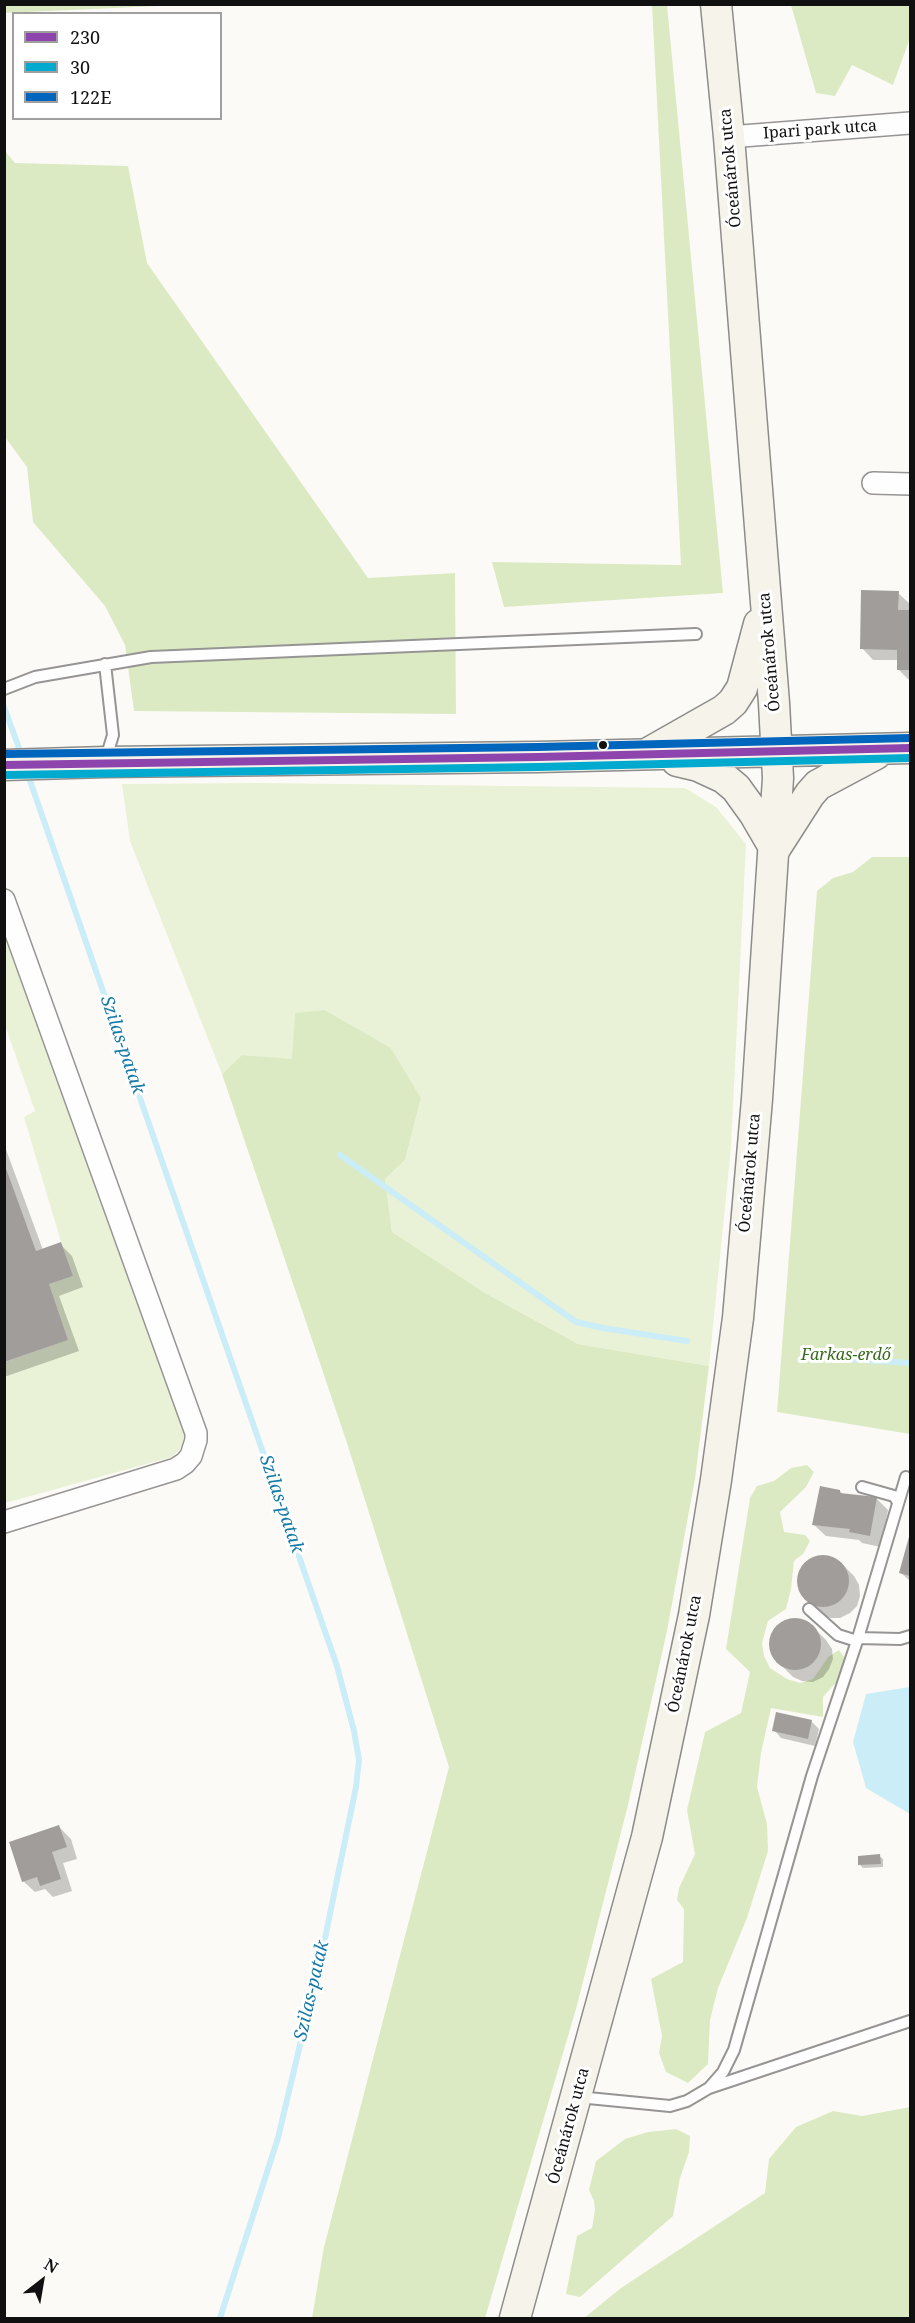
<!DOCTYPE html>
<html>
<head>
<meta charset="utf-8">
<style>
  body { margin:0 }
  #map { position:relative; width:915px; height:2323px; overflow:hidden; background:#fcfaf6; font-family:"Noto Serif",serif }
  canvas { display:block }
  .frame { position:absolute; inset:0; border:6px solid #101010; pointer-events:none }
  .legend { position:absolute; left:12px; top:12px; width:210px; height:108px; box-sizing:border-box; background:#fff; border:2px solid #9f9f9f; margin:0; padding:8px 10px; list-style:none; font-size:18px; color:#101010 }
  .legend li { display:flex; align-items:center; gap:12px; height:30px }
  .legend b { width:30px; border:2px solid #9f9f9f }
  .north { position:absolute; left:12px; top:2251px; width:60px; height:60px; -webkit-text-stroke:4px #fff; paint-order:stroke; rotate:31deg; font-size:16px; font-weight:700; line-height:24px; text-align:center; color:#101010 }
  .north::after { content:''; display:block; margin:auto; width:21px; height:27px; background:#101010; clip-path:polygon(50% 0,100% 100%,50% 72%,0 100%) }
</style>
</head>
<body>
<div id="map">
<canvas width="915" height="2323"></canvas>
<div class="frame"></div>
<ul class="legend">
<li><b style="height:8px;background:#8e44ad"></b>230</li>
<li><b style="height:8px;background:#00a9ce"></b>30</li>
<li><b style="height:8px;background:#0065bd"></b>122E</li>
</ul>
<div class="north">N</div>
</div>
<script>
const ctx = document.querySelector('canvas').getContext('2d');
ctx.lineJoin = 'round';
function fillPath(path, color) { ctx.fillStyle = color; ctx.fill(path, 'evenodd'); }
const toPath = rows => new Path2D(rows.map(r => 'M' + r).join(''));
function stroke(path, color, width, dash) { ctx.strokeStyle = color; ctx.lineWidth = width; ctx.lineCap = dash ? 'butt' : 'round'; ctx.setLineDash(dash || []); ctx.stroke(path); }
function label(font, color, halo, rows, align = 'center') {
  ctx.font = font + ' "Noto Serif",serif'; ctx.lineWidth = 6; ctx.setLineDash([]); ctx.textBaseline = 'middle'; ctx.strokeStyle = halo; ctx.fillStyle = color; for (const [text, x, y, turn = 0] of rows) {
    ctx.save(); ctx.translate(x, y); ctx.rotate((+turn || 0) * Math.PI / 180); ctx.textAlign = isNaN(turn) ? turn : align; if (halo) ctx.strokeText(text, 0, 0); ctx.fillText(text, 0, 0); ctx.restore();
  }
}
fillPath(toPath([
  [259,783,685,788,716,807,746,844,731,1147,709,1366,578,1344,487,1294,392,1232,385,1179,405,1160,421,1098,391,1048,325,1010,295,1014,293,1060,242,1055,222,1074,130,841,122,784],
  [4,922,185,1435,181,1448,172,1457,5,1503,5,1362,68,1340,49,1284,73,1276,61,1242,24,1117,35,1111,5,1025]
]), '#e9f2d6');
fillPath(toPath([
  [5,4,181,4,181,5,5,13],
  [652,5,667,5,723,593,504,607,492,562,681,565],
  [791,5,910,5,910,38,893,85,852,65,835,96,816,93],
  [5,151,15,163,128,166,147,263,368,578,455,573,456,714,134,711,125,645,105,606,33,522,27,467,5,437],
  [872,857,910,857,910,1434,777,1412,817,891,833,878,853,872],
  [325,1010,391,1048,421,1098,405,1160,385,1179,392,1232,487,1294,578,1344,709,1366,695,1479,667,1631,628,1805,576,2009,485,2318,312,2318,324,2247,449,1767,346,1440,222,1074,242,1055,292,1059,295,1013],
  [807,1465,814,1472,806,1487,780,1512,784,1532,805,1535,810,1541,803,1554,794,1561,791,1589,786,1609,768,1621,762,1643,764,1656,770,1668,787,1679,800,1683,813,1679,828,1657,839,1650,844,1657,839,1679,823,1697,823,1717,771,1708,761,1753,757,1787,767,1824,768,1851,747,1918,718,1988,710,2020,708,2064,688,2083,666,2072,659,2053,662,2036,651,1979,683,1962,684,1909,677,1900,679,1888,695,1854,687,1810,705,1732,741,1713,750,1672,726,1649,750,1498,757,1486,774,1481,791,1468],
  [910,2107,910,2318,584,2318,621,2288,765,2193,769,2159,796,2127,833,2111,862,2116],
  [676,2129,690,2136,689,2152,680,2178,673,2216,580,2297,566,2294,577,2236,592,2228,595,2210,594,2201,589,2190,596,2161,625,2139,648,2132]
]), '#dceac3');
fillPath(toPath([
  [910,1687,910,1814,866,1788,853,1742,866,1694]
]), '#cbedf7');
fillPath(toPath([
  [898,593,910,604,910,681,898,669,898,660,873,660,862,648],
  [4,1144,43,1250,60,1244,72,1256,83,1287,59,1296,79,1351,4,1377],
  [840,1491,843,1494,876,1498,888,1510,881,1547,862,1543,859,1540,826,1536,814,1525],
  [910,1536,910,1581,901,1573],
  [823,1556,833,1558,842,1564,854,1576,859,1585,860,1596,857,1606,850,1613,840,1618,830,1618,820,1613,801,1593,798,1583,799,1573,804,1564,812,1558],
  [795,1619,805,1621,814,1628,826,1640,832,1649,833,1659,829,1669,823,1677,813,1682,802,1681,793,1677,773,1657,770,1647,771,1637,776,1628,785,1621],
  [811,1721,819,1729,815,1746,781,1738,774,1730],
  [59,1827,71,1839,77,1859,63,1863,72,1891,53,1897,45,1889,35,1892,23,1881],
  [879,1856,883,1859,883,1867,863,1868,860,1865]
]), '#0003');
stroke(toPath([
  [4,707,22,756],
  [27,772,337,1666,354,1731,359,1760,356,1787,324,1943,278,2138,220,2318],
  [340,1155,576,1322,603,1328,687,1341],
  [832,1358,910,1363]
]), '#cbedf7', 6);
fillPath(toPath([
  [861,590,899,591,898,610,910,610,910,670,897,670,897,650,860,649],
  [4,1163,36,1251,61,1242,73,1276,49,1284,68,1340,4,1362],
  [820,1486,840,1490,840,1493,877,1497,870,1536,849,1532,850,1529,812,1525],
  [910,1533,910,1576,899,1573],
  '797 1581a26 26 0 1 1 52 0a26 26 0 1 1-52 0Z',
  '769 1644a26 26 0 1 1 52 0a26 26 0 1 1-52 0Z',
  [776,1712,812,1720,808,1739,772,1731],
  [59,1825,67,1847,52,1852,61,1879,40,1886,37,1877,22,1882,9,1842],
  [880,1854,881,1864,858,1865,858,1856]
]), '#a09d9b');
const lane = toPath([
  [105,664,113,735,106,758],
  [4,689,35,677,151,657,696,634],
  [862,1487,894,1496,898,1502],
  [809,1609,838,1635,857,1641],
  [858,1638,900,1639,910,1636],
  [709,2088,910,2021],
  [578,2097,670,2106,687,2101,709,2088,723,2072,734,2050,812,1776,858,1638,906,1477]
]);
const street = toPath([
  [729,137,910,123],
  [873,483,910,484],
  [4,900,196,1433,196,1440,191,1456,185,1463,176,1469,4,1522]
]);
const secondary = toPath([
  [650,752,724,710,733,702,742,688,759,624],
  [677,761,698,766,724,778,736,788,754,813,775,849],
  [4,765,105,762,538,757,910,748],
  [776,847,810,794,818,785,876,754],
  [515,2318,647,1837,694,1615,716,1480,738,1318,757,1099,778,778,774,703,729,137,716,4]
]);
stroke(lane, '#969594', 14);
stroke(street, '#969594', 24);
stroke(secondary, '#8d8c8a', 33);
stroke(lane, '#fffefe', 10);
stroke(street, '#fffefe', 21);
stroke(secondary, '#f6f3eb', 30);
stroke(toPath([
  [4,765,538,757,910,748]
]), '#8e44ad', 8);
stroke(toPath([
  [4,775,538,767,910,758]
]), '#00a9ce', 8);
stroke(toPath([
  [4,754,538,747,910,738]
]), '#0065bd', 8);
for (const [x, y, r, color] of [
  [603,745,5,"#101010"]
]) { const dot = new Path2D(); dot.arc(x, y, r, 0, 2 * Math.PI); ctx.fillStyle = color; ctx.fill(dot); stroke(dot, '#fff', 2); }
label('16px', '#101010', '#fff', [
  ["Ipari park utca",820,130,-4],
  ["Óceánárok utca",731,168,-95],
  ["Óceánárok utca",770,652,-95],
  ["Óceánárok utca",750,1173,-85],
  ["Óceánárok utca",685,1654,-79],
  ["Óceánárok utca",569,2126,-75]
]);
label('italic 16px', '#386a1e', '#fff', [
  ["Farkas-erdő",846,1355]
]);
label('italic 18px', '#157aa5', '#fff', [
  ["Szilas-patak",122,1045,71],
  ["Szilas-patak",281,1504,71],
  ["Szilas-patak",312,1991,-77]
]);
</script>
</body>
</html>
